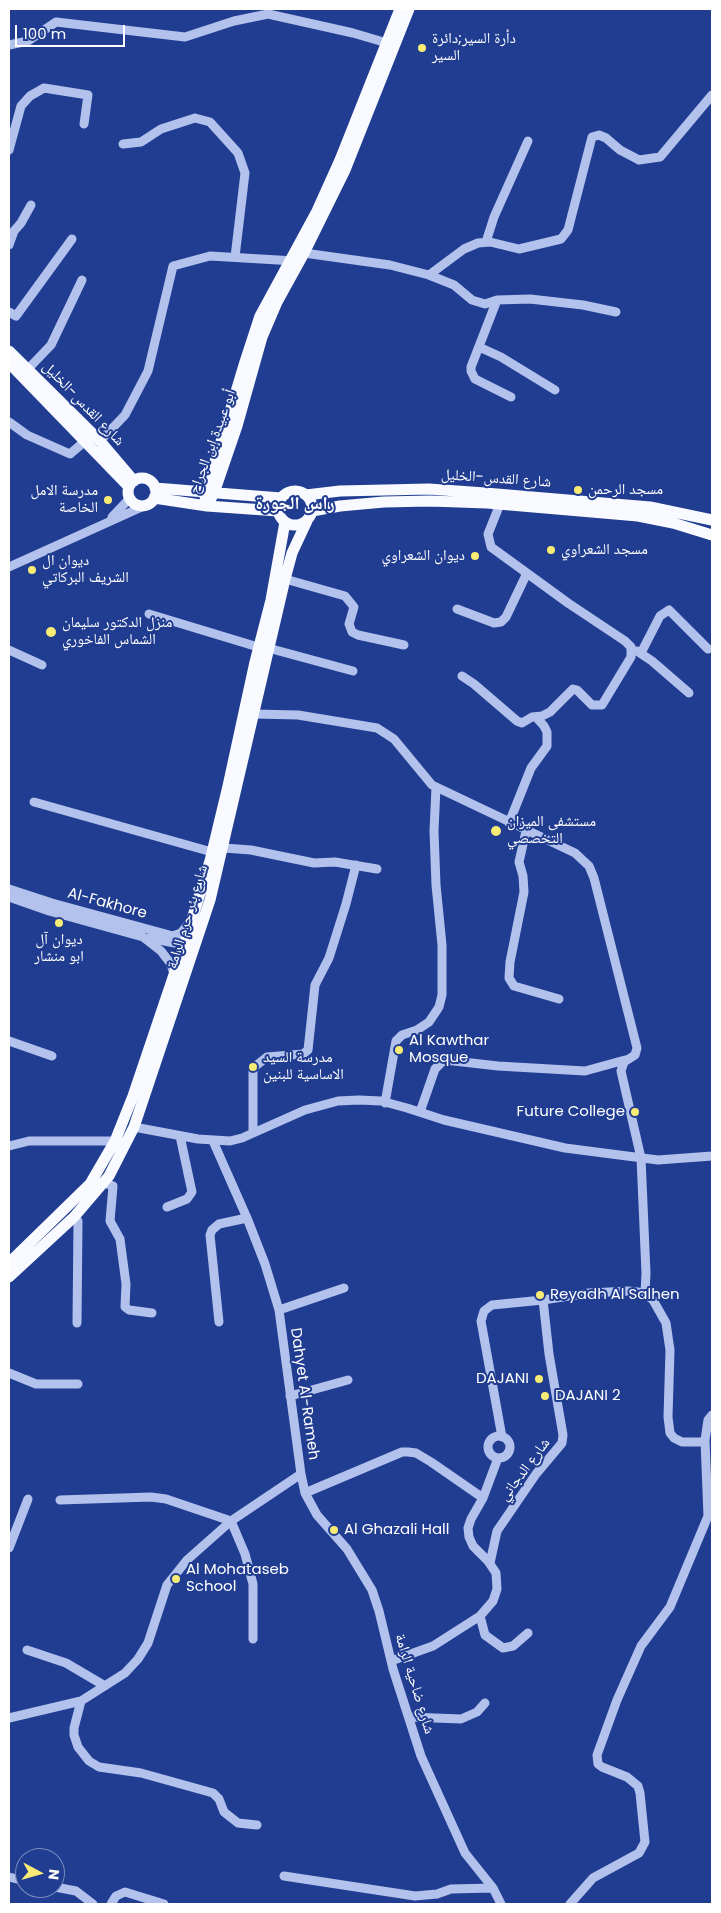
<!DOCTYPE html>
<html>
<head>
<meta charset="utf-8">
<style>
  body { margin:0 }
  #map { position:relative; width:721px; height:1913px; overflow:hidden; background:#213d91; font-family:Poppins,sans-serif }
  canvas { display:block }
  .frame { position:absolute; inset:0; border:10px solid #fff; pointer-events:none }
  .north { position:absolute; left:15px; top:1848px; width:50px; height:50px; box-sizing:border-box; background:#213d91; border:1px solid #7a8bbd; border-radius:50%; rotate:96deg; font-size:14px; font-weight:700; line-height:20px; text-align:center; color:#fff }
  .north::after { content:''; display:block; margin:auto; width:18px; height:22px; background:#f9ec74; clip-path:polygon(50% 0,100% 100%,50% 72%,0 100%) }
  .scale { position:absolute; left:15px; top:25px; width:110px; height:22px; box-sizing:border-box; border:2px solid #fff; border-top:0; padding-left:6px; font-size:15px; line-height:18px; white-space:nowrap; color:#fff; -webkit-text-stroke:4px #213d91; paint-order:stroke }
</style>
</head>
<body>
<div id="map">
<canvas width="721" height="1913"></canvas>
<div class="frame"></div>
<div class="north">N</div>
<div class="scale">100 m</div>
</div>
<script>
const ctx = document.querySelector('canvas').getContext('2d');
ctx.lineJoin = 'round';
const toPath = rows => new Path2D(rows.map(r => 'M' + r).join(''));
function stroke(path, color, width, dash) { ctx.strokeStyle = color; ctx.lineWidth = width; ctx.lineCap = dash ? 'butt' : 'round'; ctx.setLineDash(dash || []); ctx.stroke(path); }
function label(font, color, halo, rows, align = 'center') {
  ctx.font = font + ' Poppins,"Noto Naskh Arabic",sans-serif'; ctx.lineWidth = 4; ctx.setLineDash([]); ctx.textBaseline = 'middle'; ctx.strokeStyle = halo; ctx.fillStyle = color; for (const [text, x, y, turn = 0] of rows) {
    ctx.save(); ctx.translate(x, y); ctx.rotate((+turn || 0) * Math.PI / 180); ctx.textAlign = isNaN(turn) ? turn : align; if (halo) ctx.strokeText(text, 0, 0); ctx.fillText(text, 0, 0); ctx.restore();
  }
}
stroke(toPath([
  [9,45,28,41,56,22,185,37,234,21,268,14,353,33,387,43],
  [123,144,141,142,161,129,195,118,210,122,238,153,245,173,235,257],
  [9,150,21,106,30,96,44,88,88,95,84,124],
  [486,242,494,217,528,141],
  [9,245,14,231,21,223,31,205],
  [304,253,390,265,429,275,454,285,472,300,485,304,497,300,530,299,583,305,616,312],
  [429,275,464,249,478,243,490,242,519,249,561,239,568,230,592,137,599,135,606,138,620,150,639,160,660,157,712,95],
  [497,300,471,367,471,371,475,379,511,397],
  [9,312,16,316,72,239],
  [479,347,501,357,555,390],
  [28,369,51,345,82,280],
  [9,422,27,435,70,454,84,442],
  [100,441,125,415,148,371,173,266,210,256,295,261],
  [112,517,129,499],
  [9,567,144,506],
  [285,579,345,596,354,607,349,624,352,632,358,635,404,645],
  [457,609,494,623,501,622,506,617,527,573],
  [149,614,258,647],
  [268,648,353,671],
  [9,650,42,665],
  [637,651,652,661,689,693],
  [641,653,660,616,669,610,708,649],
  [462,676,474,684,517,721,522,723,532,717,542,716,550,712,573,689,577,690,592,705,602,705,631,657,631,647,625,641,568,603,491,547,488,534,500,504],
  [254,714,298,715,377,728,394,739,432,785,575,853,589,866,594,878,637,1048,635,1055,624,1062,621,1071,641,1158,646,1273,645,1293],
  [34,802,212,852],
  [509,823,531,768,547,746,547,732,544,726,536,717],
  [526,831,519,862,523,876,524,892,510,962,509,978,514,986,559,999],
  [224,848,251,850,314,863,335,862,377,869],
  [9,889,52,903,173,936,181,933,189,923],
  [9,897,49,911,143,937,161,951,171,964,174,974],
  [149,938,190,946],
  [9,1041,52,1056],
  [385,1103,396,1041,402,1035,417,1030,429,1022,439,1007,442,995,442,945,436,885,434,831,436,787],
  [420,1112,435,1069,441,1063,445,1060,498,1066,585,1071,625,1060],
  [134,1127,198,1139,230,1141,242,1138,305,1110,338,1101,359,1100,381,1101,407,1108,444,1120,565,1148,658,1160,712,1156],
  [253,1133,253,1068,267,1057,303,1054,308,1050,315,985,329,958,346,904,356,865],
  [9,1146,29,1141,115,1141],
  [102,1182,113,1186,110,1221,120,1239,126,1284,125,1307,129,1310,152,1313],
  [167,1207,187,1199,192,1192,180,1136],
  [74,1217,78,1221,77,1323],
  [279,1310,344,1288],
  [219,1322,210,1235,212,1230,219,1224,247,1218],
  [9,1373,36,1384,78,1384],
  [290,1396,348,1380],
  '488 1447a11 11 0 1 1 22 0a11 11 0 1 1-22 0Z',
  [502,1437,481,1321,484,1311,492,1305,543,1300,589,1293,629,1291,645,1293,653,1300,666,1323,670,1350,668,1417,670,1433,674,1438,682,1442,705,1442],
  [301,1474,305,1493,317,1515,347,1549,372,1590,379,1611,393,1669,421,1756,465,1853,493,1888,501,1904],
  [305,1493,402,1452,408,1452,416,1453,431,1462,483,1498],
  [60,1500,151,1497,166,1499,231,1521,245,1554,253,1584,253,1639],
  [9,1548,28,1499],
  [490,1563,497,1531,536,1474,562,1443,563,1435,549,1354,543,1300],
  [480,1616,485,1635,503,1648,513,1646,528,1633],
  [27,1650,66,1663,105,1686],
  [391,1661,433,1646,480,1616,493,1601,497,1589,496,1573,488,1561,473,1546,469,1537,468,1528,471,1519,483,1498,498,1458],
  [81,1701,74,1728,74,1735,78,1747,89,1761,99,1767,141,1773,213,1793,219,1799,224,1812,238,1823,257,1825],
  [409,1717,461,1719,477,1712,485,1703],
  [9,1718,81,1701,125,1673,138,1659,148,1643,167,1585,187,1560,231,1521,301,1474,279,1310,265,1264,247,1218,213,1141],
  [284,1876,415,1896,437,1894,451,1889,493,1888],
  [9,1877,25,1881],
  [55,1887,76,1891,93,1904],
  [111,1904,116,1896,125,1892,164,1904],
  [570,1904,593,1878,639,1853,645,1842,640,1793,638,1786,627,1777,602,1767,598,1764,597,1755,617,1700,641,1646,670,1607,708,1516,705,1440,708,1420,712,1415]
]), '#b2c2ed', 9);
stroke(toPath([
  [9,351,100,441,134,481],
  [9,363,129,487],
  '128 492a14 14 0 1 1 28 0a14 14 0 1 1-28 0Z',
  [155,488,281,498],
  '278 508a17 17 0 1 1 34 0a17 17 0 1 1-34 0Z',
  [306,495,340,491,429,489,485,493,650,507,712,520],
  [154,498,207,506,278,511],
  [207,506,214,493,237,426,262,337,277,302,304,253,345,170,409,9],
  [207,506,204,492,213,468,244,365,260,316,317,211,340,160,400,9],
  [312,511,340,506,384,502,430,501,487,503,638,516,673,523,712,535],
  [9,1263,90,1184,115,1141,133,1096,184,945,210,861,228,786,255,662,271,600,285,522],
  [9,1277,74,1217,109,1176,134,1127,210,900,285,579,292,553,307,521]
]), '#f8faff', 11);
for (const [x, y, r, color] of [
  [422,48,5,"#f9ec74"],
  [578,490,5,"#f9ec74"],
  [108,500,5,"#f9ec74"],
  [551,550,5,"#f9ec74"],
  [475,556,5,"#f9ec74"],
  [32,570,5,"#f9ec74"],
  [51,632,6,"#f9ec74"],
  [496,831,6,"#f9ec74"],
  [59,923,5,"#f9ec74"],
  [399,1050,5,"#f9ec74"],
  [253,1067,5,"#f9ec74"],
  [635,1112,5,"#f9ec74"],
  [540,1295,5,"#f9ec74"],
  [539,1379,5,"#f9ec74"],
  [545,1396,5,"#f9ec74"],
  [334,1530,5,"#f9ec74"],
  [176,1579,5,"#f9ec74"]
]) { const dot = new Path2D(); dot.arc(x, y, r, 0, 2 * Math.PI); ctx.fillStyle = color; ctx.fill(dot); stroke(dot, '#213d91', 2); }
label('15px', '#fff', '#213d91', [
  ["دأرة السير;دائرة",432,39],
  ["السير",432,56],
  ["مسجد الرحمن",588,490],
  ["مدرسة الامل",98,491,"right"],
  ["الخاصة",98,508,"right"],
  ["مسجد الشعراوي",561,550],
  ["ديوان الشعراوي",465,556,"right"],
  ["ديوان ال",42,561],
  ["الشريف البركاتي",42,578],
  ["منزل الدكتور سليمان",62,623],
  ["الشماس الفاخوري",62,640],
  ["مستشفى الميزان",507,822],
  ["التخصصي",507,839],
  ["ديوان آل",59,940,"center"],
  ["ابو منشار",59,957,"center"],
  ["Al Kawthar",409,1041],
  ["Mosque",409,1058],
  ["مدرسة السيد",263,1058],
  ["الاساسية للبنين",263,1075],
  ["Future College",625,1112,"right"],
  ["Reyadh Al Salhen",550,1295],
  ["DAJANI",529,1379,"right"],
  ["DAJANI 2",555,1396],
  ["Al Ghazali Hall",344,1530],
  ["Al Mohataseb",186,1570],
  ["School",186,1587]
], 'left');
label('15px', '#fff', '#213d91', [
  ["شارع القدس-الخليل",83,404,46],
  ["أبو عبيدة إبن الجراح",213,442,-70],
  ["شارع القدس-الخليل",496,479,4],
  ["Al-Fakhore",107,904,15],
  ["شارع بئر حرم الرامة",188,917,-73],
  ["Dahyet Al-Rameh",304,1394,82],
  ["شارع الدجاني",525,1470,-53],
  ["شارع ضاحية الرامة",414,1684,73]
]);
label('bold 18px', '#fff', '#213d91', [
  ["راس الجورة",295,504]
]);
</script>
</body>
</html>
